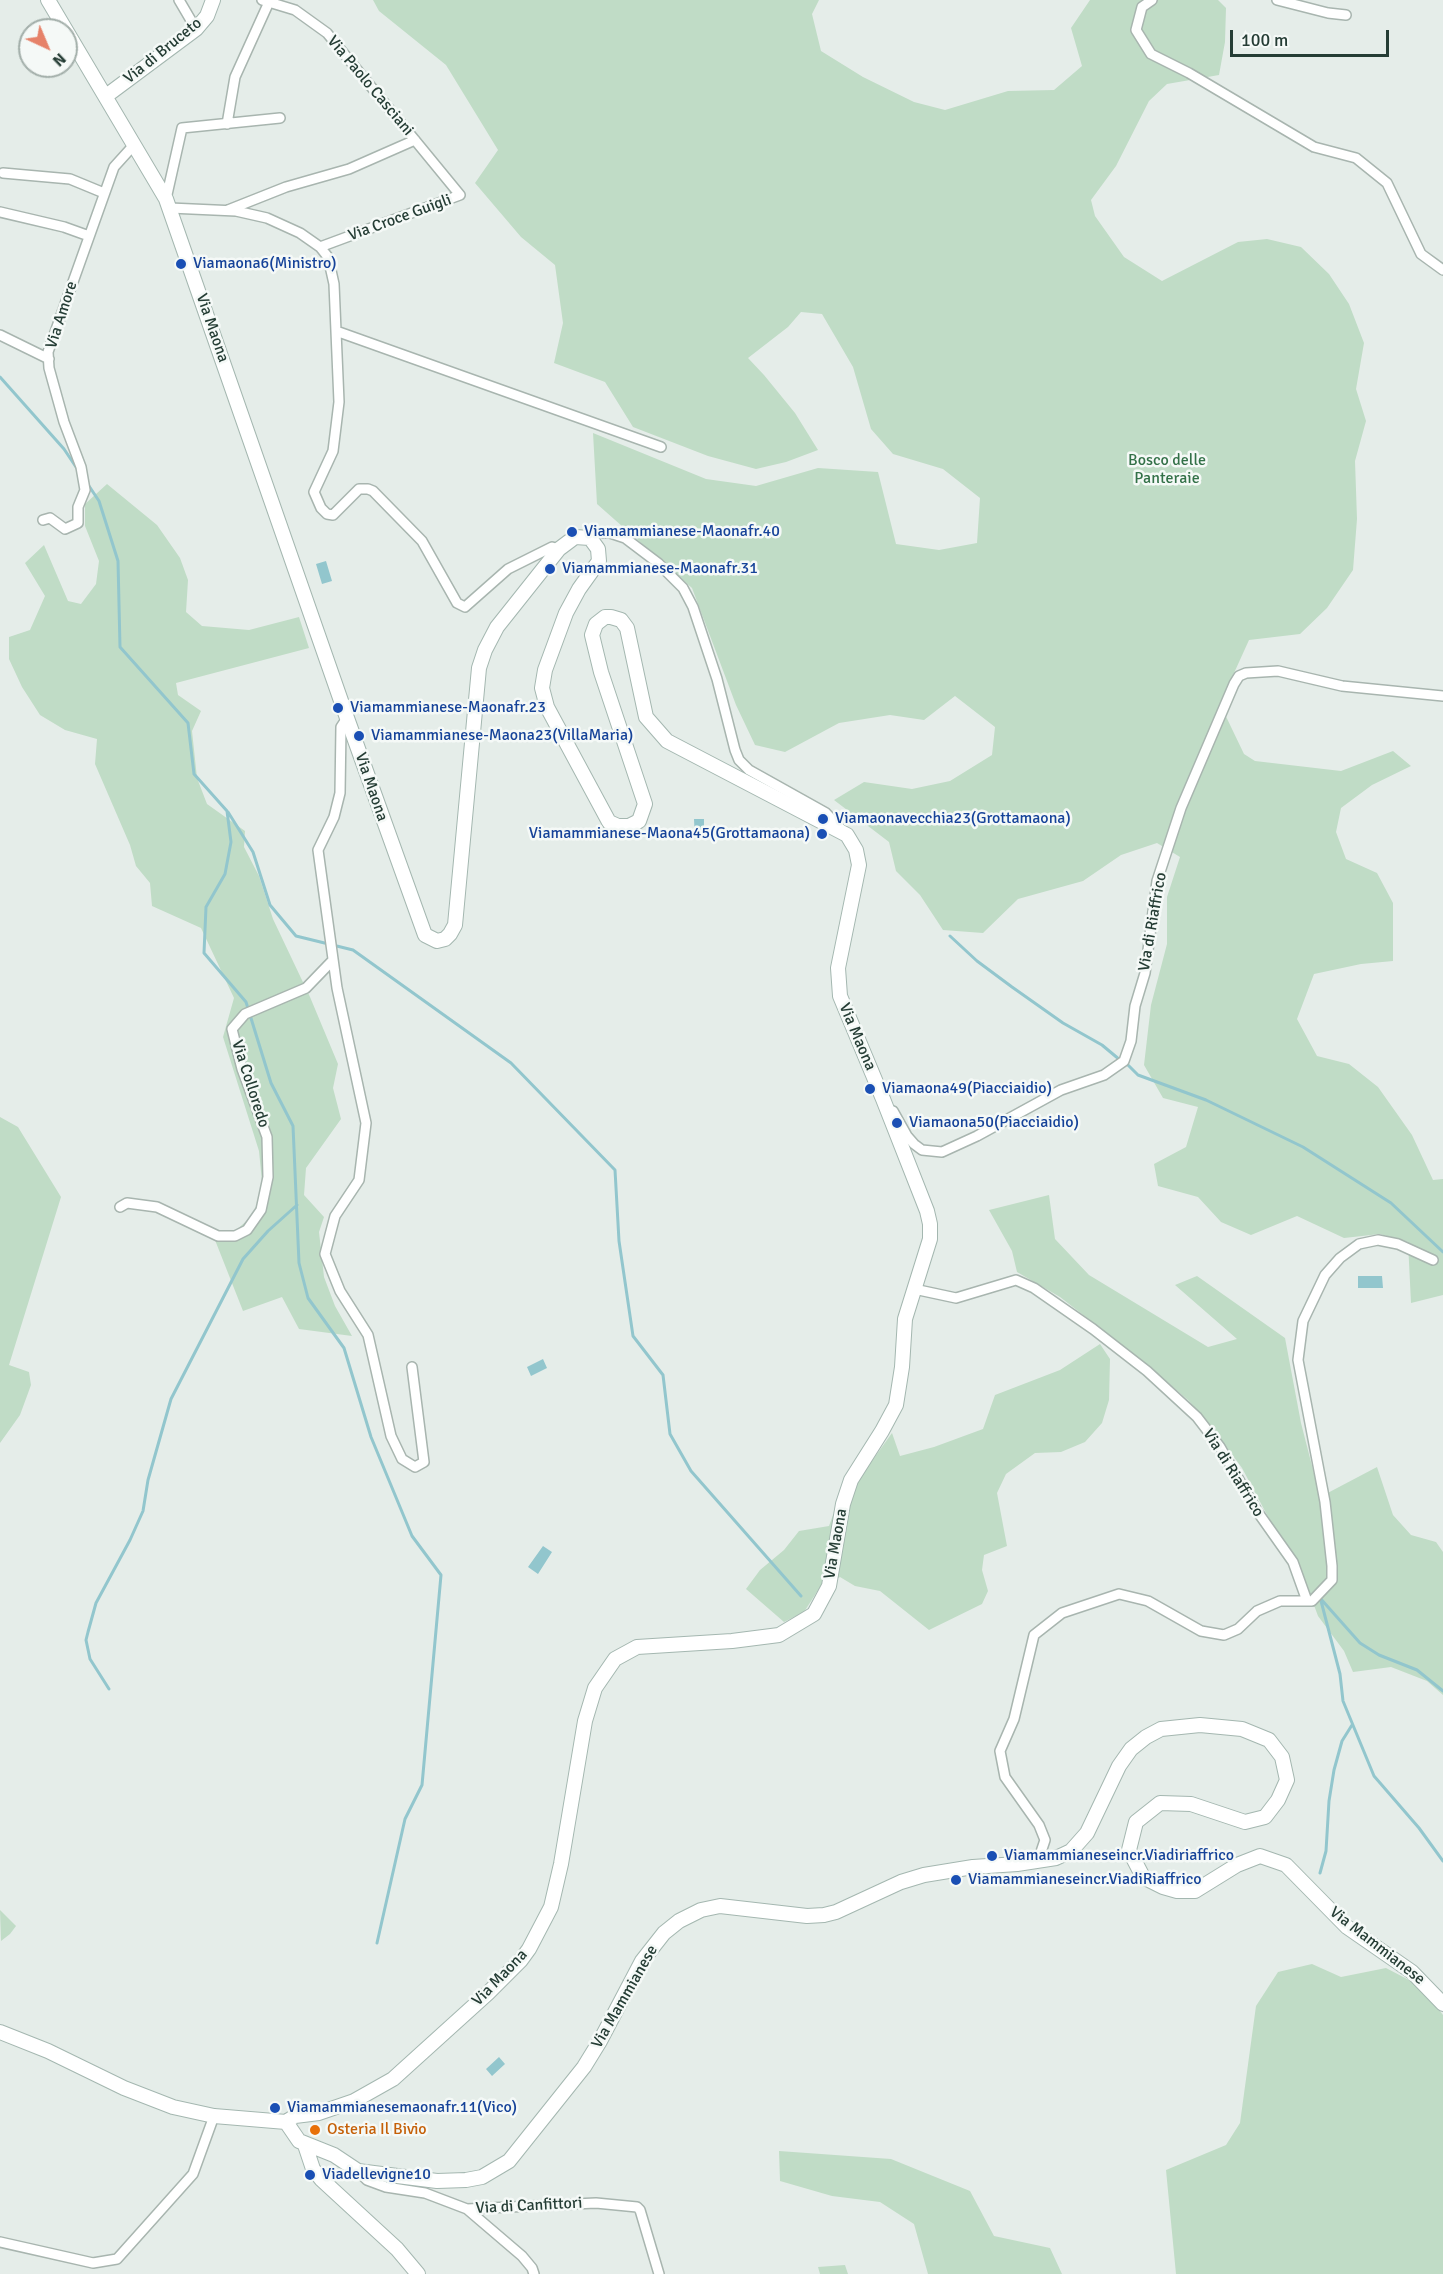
<!DOCTYPE html>
<html>
<head>
<meta charset="utf-8">
<style>
  body { margin:0 }
  #map { position:relative; width:1443px; height:2274px; overflow:hidden; background:#e5ede9; font-family:Signika,sans-serif }
  canvas { display:block }
  .north { position:absolute; left:18px; top:18px; width:60px; height:60px; box-sizing:border-box; background:#f5f9f7; border:2px solid #a2aea9; border-radius:50%; rotate:136deg; font-size:16px; font-weight:700; line-height:24px; text-align:center; color:#253d35 }
  .north::after { content:''; display:block; margin:auto; width:21px; height:27px; background:#e68269; clip-path:polygon(50% 0,100% 100%,50% 72%,0 100%) }
  .scale { position:absolute; left:1230px; top:30px; width:159px; height:27px; box-sizing:border-box; border:3px solid #253d35; border-top:0; padding-left:8px; font-size:18px; line-height:21px; white-space:nowrap; color:#253d35; -webkit-text-stroke:4px #f5f9f7; paint-order:stroke }
</style>
</head>
<body>
<div id="map">
<canvas width="1443" height="2274"></canvas>
<div class="north">N</div>
<div class="scale">100 m</div>
</div>
<script>
const ctx = document.querySelector('canvas').getContext('2d');
ctx.lineJoin = 'round';
function fillPath(path, color) { ctx.fillStyle = color; ctx.fill(path, 'evenodd'); }
const toPath = rows => new Path2D(rows.map(r => 'M' + r).join(''));
function stroke(path, color, width, dash) { ctx.strokeStyle = color; ctx.lineWidth = width; ctx.lineCap = dash ? 'butt' : 'round'; ctx.setLineDash(dash || []); ctx.stroke(path); }
function label(font, color, halo, rows, align = 'center') {
  ctx.font = font + ' Signika,sans-serif'; ctx.lineWidth = 5; ctx.setLineDash([]); ctx.textBaseline = 'middle'; ctx.strokeStyle = halo; ctx.fillStyle = color; for (const [text, x, y, turn = 0] of rows) {
    ctx.save(); ctx.translate(x, y); ctx.rotate((+turn || 0) * Math.PI / 180); ctx.textAlign = isNaN(turn) ? turn : align; if (halo) ctx.strokeText(text, 0, 0); ctx.fillText(text, 0, 0); ctx.restore();
  }
}
fillPath(toPath([
  [373,0,819,0,812,14,821,51,863,77,914,102,945,110,1008,91,1054,90,1082,66,1071,28,1090,0,1218,0,1226,8,1225,42,1219,75,1167,84,1149,101,1116,166,1091,200,1095,216,1124,257,1162,281,1238,242,1267,239,1301,247,1329,274,1349,304,1364,343,1356,389,1366,421,1355,461,1357,519,1353,570,1327,608,1300,634,1249,640,1220,704,1244,754,1255,761,1341,771,1393,751,1411,766,1372,785,1341,808,1336,832,1346,859,1377,873,1393,903,1393,961,1361,964,1314,974,1297,1019,1317,1056,1349,1064,1378,1087,1412,1135,1433,1180,1443,1179,1443,1295,1411,1303,1408,1242,1380,1234,1344,1238,1297,1216,1251,1235,1221,1222,1198,1197,1158,1186,1154,1164,1186,1147,1198,1107,1163,1098,1144,1065,1151,1005,1167,944,1167,897,1180,857,1157,843,1121,855,1083,881,1018,899,983,933,943,930,920,895,896,871,889,842,834,800,864,782,912,789,950,781,992,755,995,727,955,696,924,720,890,715,839,723,785,752,755,745,736,705,692,588,597,504,593,433,706,479,756,486,818,468,878,472,896,544,939,550,977,543,980,498,943,469,893,454,871,429,853,367,822,314,801,312,788,327,748,358,764,375,795,413,818,450,786,462,756,469,708,456,633,427,605,382,554,363,563,323,555,265,521,237,475,183,498,150,446,65,379,11],
  [107,484,157,525,180,558,188,580,186,612,202,626,249,630,299,617,309,648,176,683,178,695,201,711,192,731,197,778,207,804,245,831,244,847,259,876,273,919,310,997,338,1064,333,1088,341,1119,306,1168,304,1195,324,1217,319,1232,324,1277,335,1306,352,1336,299,1329,282,1297,243,1311,215,1240,234,1232,251,1217,263,1192,259,1151,223,1037,234,998,201,928,152,906,150,883,136,866,130,845,95,764,97,739,65,730,40,715,22,687,9,659,9,637,30,630,45,596,25,563,44,545,68,601,81,604,96,584,99,561,85,526,85,504],
  [0,1117,18,1127,61,1197,9,1365,29,1372,31,1385,20,1415,0,1443],
  [1049,1195,1055,1239,1089,1275,1208,1347,1237,1339,1175,1285,1197,1276,1285,1338,1301,1423,1320,1497,1377,1467,1393,1515,1411,1535,1436,1542,1443,1552,1443,1695,1427,1681,1391,1667,1353,1672,1344,1651,1318,1616,1302,1573,1266,1513,1242,1468,1211,1426,1188,1400,1145,1363,1060,1297,1017,1272,1012,1251,989,1210],
  [1100,1344,1110,1359,1109,1400,1102,1423,1085,1442,1061,1452,1035,1453,1006,1474,997,1493,1007,1546,984,1555,982,1570,988,1591,982,1604,929,1630,880,1591,855,1586,840,1577,820,1587,804,1612,784,1622,746,1589,760,1570,784,1550,799,1531,829,1526,833,1515,892,1433,900,1456,934,1447,983,1429,995,1395,1060,1370],
  [0,1910,16,1926,10,1934,1,1941],
  [1312,1964,1341,1977,1386,1968,1409,1980,1429,1997,1443,2015,1443,2274,1176,2274,1166,2170,1226,2145,1240,2123,1256,2006,1278,1972],
  [779,2151,891,2159,970,2191,994,2236,1050,2248,1062,2274,928,2274,914,2224,880,2202,832,2196,780,2181],
  [845,2265,848,2274,820,2274,818,2267]
]), '#c0dcc6');
fillPath(toPath([
  [326,561,332,581,322,584,316,564],
  [694,819,704,819,704,838,695,839],
  [1358,1276,1382,1276,1383,1288,1358,1288],
  [543,1359,547,1368,531,1376,527,1367],
  [543,1546,552,1552,538,1574,528,1567],
  [499,2057,505,2064,492,2076,486,2069]
]), '#92c6cd');
stroke(toPath([
  [0,377,64,449,78,470],
  [87,483,99,501,118,561,120,647,188,723,194,774,227,811,231,842,225,874,206,907,204,953,246,1002,271,1083,293,1126,299,1263,308,1298,344,1348,371,1437,412,1536,441,1575,422,1785,405,1819,377,1943],
  [228,812,253,852,270,905,296,936,353,950,511,1063,615,1170,619,1241,633,1336,663,1375,670,1434,691,1471,801,1596],
  [950,936,977,961,1012,987,1063,1023,1102,1045,1120,1060],
  [1126,1063,1138,1075,1206,1100,1303,1147,1391,1203,1443,1252],
  [1320,1597,1340,1674,1343,1701,1374,1776,1419,1828,1443,1861],
  [1320,1598,1360,1643,1379,1655,1417,1670,1443,1691],
  [109,1689,90,1659,86,1640,88,1632,96,1603,130,1540,143,1511,148,1480,171,1399,243,1259,268,1231,297,1205],
  [1320,1873,1326,1851,1329,1801,1334,1770,1342,1741,1352,1725]
]), '#92c6cd', 3);
const street = toPath([
  [179,0,196,29],
  [1152,0,1142,7,1136,30,1151,54,1189,73,1314,147,1356,158,1387,183,1421,254,1443,270],
  [1277,0,1328,13,1346,15],
  [227,124,235,77,269,2],
  [3,173,70,179,104,193],
  [166,199,182,128,280,118],
  [170,208,236,211,267,218,300,233,320,247,460,195,327,33,295,10,262,0],
  [228,210,286,187,349,169,415,140],
  [0,212,64,227,89,236],
  [320,247,328,257,334,284,339,402,333,451,314,492,321,508,327,514,333,515,359,489,368,489,373,491,422,541,457,603,465,607,508,569,552,547,559,549],
  [336,331,661,447],
  [0,335,49,359],
  [43,520,50,518,65,529,78,523,78,507,85,490,81,467,64,422,49,368,48,352,114,167,133,146],
  [590,538,598,533,610,533,625,538,658,563,683,588,693,607,717,679,735,750,739,760,749,770,826,813,841,829],
  [347,718,341,727,340,793,334,817,318,850,337,988,366,1123,359,1180,335,1216,325,1254,340,1291,368,1335,391,1436,402,1459,415,1467,424,1462,412,1367],
  [893,1111,907,1136,914,1144,922,1150,942,1152,977,1136,1061,1090,1104,1075,1124,1061,1131,1041,1135,1006,1145,973,1157,881,1181,808,1234,684,1239,676,1246,673,1278,671,1342,686,1443,696],
  [120,1207,127,1203,157,1207,218,1236,235,1236,247,1230,261,1210,268,1177,267,1137,242,1069,232,1029,245,1014,306,988,333,960],
  [914,1289,956,1298,1016,1280,1034,1288,1093,1329,1147,1371,1197,1417,1220,1447,1257,1511,1293,1562,1307,1601],
  [1038,1861,1045,1840,1039,1825,1005,1777,1000,1751,1014,1719,1034,1635,1062,1613,1119,1594,1148,1601,1201,1631,1224,1635,1238,1629,1257,1611,1280,1601,1312,1601,1332,1580,1332,1566,1325,1502,1298,1360,1303,1321,1325,1275,1340,1258,1359,1244,1378,1240,1398,1244,1433,1260],
  [358,2171,367,2180,386,2187,425,2193,467,2209,596,2203,637,2207,640,2210,659,2274],
  [467,2209,522,2256,532,2268,534,2274],
  [0,2242,93,2263,117,2259,193,2174,214,2116]
]);
const secondary = toPath([
  [48,0,166,199,347,718,425,935,437,941,445,939,450,934,455,925,479,668,485,650,497,627,559,549,575,537,590,538,598,549,599,561,579,589,566,613,545,670,542,688,547,707,609,822,618,826,629,826,639,821,645,804,601,672,592,635,596,624,605,617,611,617,621,620,627,628,646,717,667,741,847,835,856,850,859,865,838,968,840,996,883,1099,927,1211,930,1224,930,1239,905,1319,902,1367,896,1405,882,1431,851,1480,843,1504,829,1586,814,1614,779,1635,732,1641,637,1647,615,1659,595,1688,585,1721,561,1864,551,1907,529,1949,521,1960,488,1993,393,2079,354,2101,319,2113,295,2116,286,2122],
  [106,96,196,29,207,16,213,0],
  [0,2032,48,2051,124,2088,173,2107,214,2116,286,2122],
  [286,2122,299,2141,334,2155,358,2171,437,2181,466,2180,482,2177,509,2161,584,2067,600,2041,642,1961,664,1933,679,1921,701,1910,720,1906,807,1916,824,1915,836,1912,901,1882,924,1875,973,1867,1017,1864,1056,1858,1071,1851,1087,1833,1119,1766,1131,1749,1146,1737,1161,1729,1200,1725,1242,1729,1269,1740,1282,1757,1287,1780,1278,1800,1265,1817,1245,1822,1191,1804,1160,1803,1136,1822,1129,1850,1143,1877,1163,1887,1177,1891,1195,1891,1237,1865,1260,1856,1286,1865,1347,1927,1412,1972,1443,2004],
  [305,2145,313,2169,321,2179,397,2249,418,2274]
]);
stroke(street, '#a8b5af', 12);
stroke(secondary, '#a4b7b0', 16);
stroke(street, '#fff', 9);
stroke(secondary, '#fff', 14);
for (const [x, y, r, color] of [
  [181,264,6,"#1a4fb4"],
  [572,532,6,"#1a4fb4"],
  [550,569,6,"#1a4fb4"],
  [338,708,6,"#1a4fb4"],
  [359,736,6,"#1a4fb4"],
  [823,819,6,"#1a4fb4"],
  [822,834,6,"#1a4fb4"],
  [870,1089,6,"#1a4fb4"],
  [897,1123,6,"#1a4fb4"],
  [992,1856,6,"#1a4fb4"],
  [956,1880,6,"#1a4fb4"],
  [275,2108,6,"#1a4fb4"],
  [315,2130,6,"#e8710a"],
  [310,2175,6,"#1a4fb4"]
]) { const dot = new Path2D(); dot.arc(x, y, r, 0, 2 * Math.PI); ctx.fillStyle = color; ctx.fill(dot); stroke(dot, '#f5f9f7', 2); }
label('16px', '#253d35', '#f5f9f7', [
  ["Via di Bruceto",163,51,-39],
  ["Via Paolo Casciani",370,86,50],
  ["Via Croce Guigli",400,218,-20],
  ["Via Amore",62,315,-72],
  ["Via Maona",212,328,71],
  ["Via Maona",371,787,71],
  ["Via di Riaffrico",1153,922,-80],
  ["Via Maona",857,1037,67],
  ["Via Colloredo",250,1084,72],
  ["Via di Riaffrico",1233,1473,58],
  ["Via Maona",836,1544,-80],
  ["Via Mammianese",1377,1946,38],
  ["Via Maona",500,1978,-46],
  ["Via Mammianese",625,1997,-60],
  ["Via di Canfittori",529,2206,-3]
]);
label('16px', '#164399', '#f5f9f7', [
  ["Viamaona6(Ministro)",193,264],
  ["Viamammianese-Maonafr.40",584,532],
  ["Viamammianese-Maonafr.31",562,569],
  ["Viamammianese-Maonafr.23",350,708],
  ["Viamammianese-Maona23(VillaMaria)",371,736],
  ["Viamaonavecchia23(Grottamaona)",835,819],
  ["Viamammianese-Maona45(Grottamaona)",810,834,"right"],
  ["Viamaona49(Piacciaidio)",882,1089],
  ["Viamaona50(Piacciaidio)",909,1123],
  ["Viamammianeseincr.Viadiriaffrico",1004,1856],
  ["Viamammianeseincr.ViadiRiaffrico",968,1880],
  ["Viamammianesemaonafr.11(Vico)",287,2108],
  ["Viadellevigne10",322,2175]
], 'left');
label('16px', '#337148', '#f5f9f7', [
  ["Bosco delle",1167,461],
  ["Panteraie",1167,479]
]);
label('16px', '#c56008', '#f5f9f7', [
  ["Osteria Il Bivio",327,2130]
], 'left');
</script>
</body>
</html>
